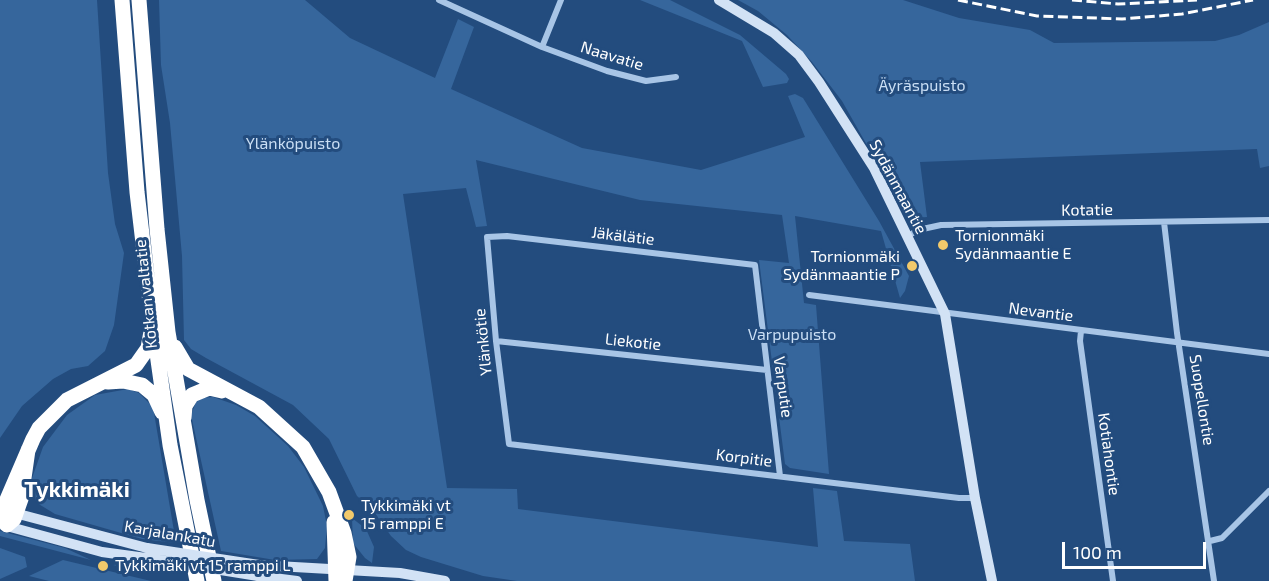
<!DOCTYPE html>
<html>
<head>
<meta charset="utf-8">
<style>
  body { margin:0 }
  #map { position:relative; width:1269px; height:581px; overflow:hidden; background:#234c7e; font-family:"Exo 2",sans-serif }
  canvas { display:block }
  .scale { position:absolute; left:1062px; top:542px; width:144px; height:27px; box-sizing:border-box; border:3px solid #fff; border-top:0; padding-left:8px; font-size:18px; line-height:21px; white-space:nowrap; color:#fff; -webkit-text-stroke:4px #234c7e; paint-order:stroke }
</style>
</head>
<body>
<div id="map">
<canvas width="1269" height="581"></canvas>
<div class="scale">100 m</div>
</div>
<script>
const ctx = document.querySelector('canvas').getContext('2d');
ctx.lineJoin = 'round';
function fillPath(path, color) { ctx.fillStyle = color; ctx.fill(path, 'evenodd'); }
const toPath = rows => new Path2D(rows.map(r => 'M' + r).join(''));
function stroke(path, color, width, dash) { ctx.strokeStyle = color; ctx.lineWidth = width; ctx.lineCap = dash ? 'butt' : 'round'; ctx.setLineDash(dash || []); ctx.stroke(path); }
function label(font, color, halo, rows, align = 'center') {
  ctx.font = font + ' "Exo 2",sans-serif'; ctx.lineWidth = 6; ctx.setLineDash([]); ctx.textBaseline = 'middle'; ctx.strokeStyle = halo; ctx.fillStyle = color; for (const [text, x, y, turn = 0] of rows) {
    ctx.save(); ctx.translate(x, y); ctx.rotate((+turn || 0) * Math.PI / 180); ctx.textAlign = isNaN(turn) ? turn : align; if (halo) ctx.strokeText(text, 0, 0); ctx.fillText(text, 0, 0); ctx.restore();
  }
}
fillPath(toPath([
  [0,0,97,0,108,173,115,224,124,253,114,325,105,351,88,366,71,369,53,379,22,406,0,438],
  [159,0,305,0,350,38,435,78,458,19,474,27,451,89,582,148,701,170,805,137,788,96,795,94,803,98,879,221,909,276,905,291,900,298,881,231,795,216,804,303,816,305,829,474,790,468,785,464,759,260,789,263,782,215,640,200,476,160,487,226,476,227,466,188,403,194,447,488,517,489,518,509,818,547,813,488,837,491,844,541,910,544,915,581,517,581,483,576,421,557,406,550,391,536,372,509,357,496,329,439,293,405,206,358,191,349,184,340,182,256,170,123,161,65],
  [640,0,670,0,740,35,786,74,789,79,787,83,763,87,742,41],
  [738,0,903,0,959,18,1030,30,1054,43,1215,41,1239,35,1269,22,1269,166,1260,168,1257,149,920,162,927,217,915,218,906,214,842,101,812,62,787,35,758,11],
  [128,389,139,393,153,407,176,543,142,539,55,514,37,503,31,490,31,481,43,447,67,415,95,395],
  [213,397,236,405,255,416,288,446,304,467,323,506,327,526,325,548,317,559,275,560,221,551,191,415,196,402,201,398],
  [352,518,366,529,374,547,372,563,365,558,353,543],
  [0,531,65,548,91,560,0,536],
  [0,548,25,557,27,567,0,579],
  [63,560,151,581,49,581,29,576],
  [132,563,154,567,154,573,113,565]
]), '#36669c');
stroke(toPath([
  [439,0,542,47,607,71,646,81,676,77],
  [542,47,561,0],
  [1164,222,1177,333,1214,581],
  [908,236,918,230,941,225,1269,220],
  [809,295,1269,354],
  [1081,331,1080,341,1113,581],
  [496,341,767,370],
  [780,476,755,265,507,236,487,237,496,341,509,444,959,498,975,498],
  [1210,541,1222,538,1269,491]
]), '#a8c5e6', 6);
stroke(toPath([
  [719,0,774,33,799,55,819,82,874,168,945,314,975,498,992,581],
  [11,512,147,548],
  [3,525,102,552,146,558],
  [259,565,400,573,445,581],
  [258,576,297,581]
]), '#d2e2f5', 10);
stroke(toPath([
  [122,0,137,192,151,311,170,445,197,581],
  [139,0,157,229,168,332,197,500,214,581],
  [175,347,188,369,259,407,303,447,329,492,344,533,349,557,345,581],
  [108,382,123,381,142,385,154,395,162,412],
  [184,418,185,406,192,395,209,388,222,391],
  [28,450,21,499,14,519,7,525,3,515,5,504,33,439,39,428,67,400,136,365,148,348,151,332],
  [334,522,336,581]
]), '#fff', 15);
stroke(toPath([
  [958,0,1037,16,1122,19,1182,14,1253,0],
  [1072,0,1118,4,1197,0]
]), '#fff', 3, [10, 4.5]);
stroke(toPath([
  [147,548,259,565],
  [146,558,258,576]
]), '#d2e2f5', 10);
for (const [x, y, r, color] of [
  [943,245,6,"#f1c96b"],
  [912,266,6,"#f1c96b"],
  [349,515,6,"#f1c96b"],
  [103,566,6,"#f1c96b"]
]) { const dot = new Path2D(); dot.arc(x, y, r, 0, 2 * Math.PI); ctx.fillStyle = color; ctx.fill(dot); stroke(dot, '#234c7e', 2); }
label('16px', '#fff', '#234c7e', [
  ["Naavatie",612,56,17],
  ["Sydänmaantie",898,187,62],
  ["Kotatie",1087,210,-1],
  ["Jäkälätie",623,236,7],
  ["Kotkan valtatie",146,294,-96],
  ["Nevantie",1041,312,7],
  ["Ylänkötie",483,342,-96],
  ["Liekotie",633,342,6],
  ["Varputie",783,387,82],
  ["Suopellontie",1202,400,81],
  ["Kotiahontie",1109,454,82],
  ["Korpitie",744,458,7],
  ["Karjalankatu",170,534,10]
]);
label('16px', '#cbdff5', '#234c7e', [
  ["Äyräspuisto",922,86],
  ["Ylänköpuisto",293,144],
  ["Varpupuisto",792,335]
]);
label('16px', '#fff', '#234c7e', [
  ["Tornionmäki",955,236],
  ["Sydänmaantie E",955,254],
  ["Tornionmäki",900,257,"right"],
  ["Sydänmaantie P",900,275,"right"],
  ["Tykkimäki vt",361,506],
  ["15 ramppi E",361,524],
  ["Tykkimäki vt 15 ramppi L",115,566]
], 'left');
label('bold 22px', '#fff', '#234c7e', [
  ["Tykkimäki",77,490]
]);
</script>
</body>
</html>
